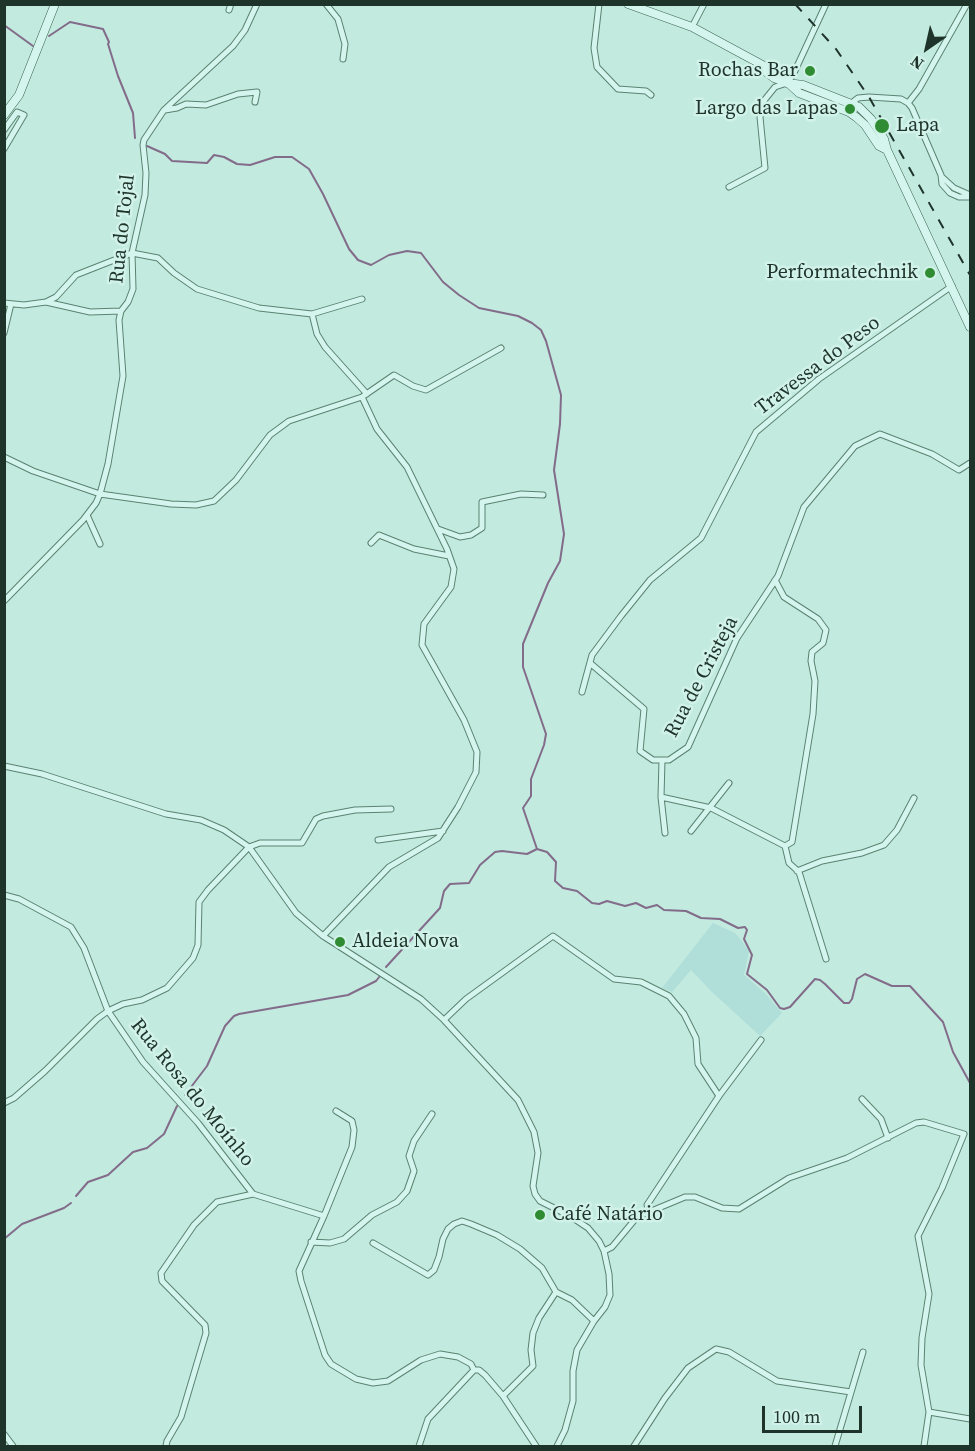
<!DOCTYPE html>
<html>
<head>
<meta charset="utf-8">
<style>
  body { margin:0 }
  #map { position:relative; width:975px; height:1451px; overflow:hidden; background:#c2eadf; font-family:"Source Serif 4",serif }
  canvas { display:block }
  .frame { position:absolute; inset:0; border:6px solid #1e3329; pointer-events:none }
  .north { position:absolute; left:897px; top:18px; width:60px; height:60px; -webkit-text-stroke:4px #d1f2e9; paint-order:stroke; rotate:214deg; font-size:16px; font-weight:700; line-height:24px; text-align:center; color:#1e3329 }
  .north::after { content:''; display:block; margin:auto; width:21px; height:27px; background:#1e3329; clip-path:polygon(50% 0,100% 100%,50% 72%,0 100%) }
  .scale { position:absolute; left:762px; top:1406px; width:100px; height:27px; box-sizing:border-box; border:3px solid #1e3329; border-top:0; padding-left:8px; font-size:18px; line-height:21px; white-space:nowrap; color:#1e3329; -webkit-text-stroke:4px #d1f2e9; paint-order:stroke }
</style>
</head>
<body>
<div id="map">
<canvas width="975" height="1451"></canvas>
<div class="frame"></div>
<div class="north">N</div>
<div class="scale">100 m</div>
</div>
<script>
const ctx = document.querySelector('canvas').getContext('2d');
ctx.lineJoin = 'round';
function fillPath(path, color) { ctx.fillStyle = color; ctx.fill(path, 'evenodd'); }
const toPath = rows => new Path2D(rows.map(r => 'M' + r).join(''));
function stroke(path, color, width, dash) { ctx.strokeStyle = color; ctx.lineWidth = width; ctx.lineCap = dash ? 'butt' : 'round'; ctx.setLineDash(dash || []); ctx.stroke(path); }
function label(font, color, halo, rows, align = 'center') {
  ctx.font = font + ' "Source Serif 4",serif'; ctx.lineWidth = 5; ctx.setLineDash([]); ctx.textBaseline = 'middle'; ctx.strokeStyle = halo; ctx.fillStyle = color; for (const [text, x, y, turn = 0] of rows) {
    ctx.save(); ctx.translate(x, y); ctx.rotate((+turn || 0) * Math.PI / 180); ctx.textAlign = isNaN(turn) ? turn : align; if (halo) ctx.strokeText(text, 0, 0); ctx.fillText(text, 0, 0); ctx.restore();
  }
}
fillPath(toPath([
  [713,923,735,933,741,940,749,951,744,975,766,994,782,1013,760,1036,711,991,691,970,672,992,662,988]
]), '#b0ded9');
stroke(toPath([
  [4,25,33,46],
  [49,36,70,22,103,29,109,42,108,44,118,76,133,113,135,138],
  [147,146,165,154,172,161,207,163,214,155,224,157,237,164,250,165,275,157,292,157,309,169,323,194,349,249,358,260,371,265,389,255,407,251,421,253,443,282,459,295,479,308,518,316,532,323,541,330,546,341,561,395,560,424,554,470,564,534,560,561,548,583,523,644,523,667,546,734,544,745,531,779,531,796,523,808,537,849],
  [537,849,547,852,556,862,555,881,563,888,577,891,592,903,599,904,607,901,625,906,636,903,646,908,657,905,664,910,686,911,701,918,720,919,738,928,745,927,747,930,744,939,752,955,747,974,767,990,780,1008,784,1009,790,1007,815,979,820,980,825,984,844,1003,849,1003,852,999,857,979,865,974,892,986,910,986,943,1022,953,1052,970,1083],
  [386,967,440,908,444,891,450,884,469,883,480,865,495,852,502,851,527,854,537,849],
  [185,1095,207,1066,225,1026,234,1016,239,1014,348,995,376,981,380,976],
  [76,1196,88,1182,108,1175,133,1152,147,1148,164,1134,177,1106],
  [4,1239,22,1224,64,1208,71,1203]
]), '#836c8a', 2);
const minor = toPath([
  [326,4,338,19,345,44,343,59],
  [599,4,594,48,597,67,618,89,646,91,651,95],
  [229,10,231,4],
  [692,27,704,4],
  [908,103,919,89,967,4],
  [849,105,858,98,869,97,901,99,908,103,912,108,941,175,942,184,950,193,959,197,970,197],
  [165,110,177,108,186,104,206,105,238,94,257,92,255,102],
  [4,130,17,112,24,115,4,149],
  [942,177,954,188,970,195],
  [729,187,765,168,760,117,762,103,775,87,787,83,793,75,826,4],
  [46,302,56,297,76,275,132,253,158,258,174,273,197,289,259,308,312,314,362,299],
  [4,303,24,305,46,302,90,312,121,311],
  [312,314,317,334,325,347,367,394],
  [4,333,11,304],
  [4,457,33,471,100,494,171,504,196,505,214,501,236,480,270,435,289,421,362,397,394,375,413,386,426,390,501,348],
  [87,515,100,544],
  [438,529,460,537,471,535,482,528,482,502,521,494,543,495],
  [371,543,379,535,414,549,449,556],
  [4,601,83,520,96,503,100,494,108,464,123,376,119,320,121,311,128,302,133,289,132,253,145,195,146,173,143,145,144,140,164,110,233,46,245,30,257,4],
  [590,663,644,709,640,751,653,760,669,760,688,747,737,638,778,576,804,507,855,446,880,434,932,454,959,470,970,463],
  [582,692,592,655,621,616,650,580,701,538,756,432,819,379,952,286],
  [662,760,661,797,665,833],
  [4,766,42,774,166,814,201,820,224,830,249,847,296,913,323,936,421,999,444,1020,518,1100,534,1132,538,1153,533,1186,535,1194,540,1201,570,1216,588,1228,599,1241,604,1251,609,1274,610,1295,605,1307,594,1321,577,1350,573,1371,573,1401,565,1430,557,1446],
  [661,797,711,808,785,846,792,842,813,714,815,681,811,661,812,652,823,643,826,630,818,619,784,597,775,580],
  [691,831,729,783],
  [378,840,443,831],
  [785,846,789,863,799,872,826,959],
  [797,871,822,861,862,853,884,845,897,830,914,798],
  [4,895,19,899,71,927,84,948,108,1011,143,1062,198,1123,253,1194],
  [323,936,389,867,438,838,458,807,476,772,477,752,464,720,422,645,424,624,451,587,454,569,447,549,407,467,377,429,362,397],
  [444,1020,466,999,553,936,614,979,641,982,669,996,684,1014,696,1038,698,1064,719,1096],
  [862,1099,881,1119,888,1138],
  [4,1103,14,1098,45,1071,97,1019,108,1011,123,1004,142,1000,167,988,193,958,198,945,199,902,208,890,249,847,260,843,302,843,316,819,323,816,355,810,391,809],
  [336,1111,352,1121,354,1130,352,1147,324,1216,299,1271,301,1281,325,1355,331,1364,356,1379,373,1383,388,1381,421,1360,440,1354,458,1357,471,1364,474,1370],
  [649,1211,647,1205,719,1096,761,1040],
  [311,1242,330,1243,344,1239,372,1215,397,1202,407,1191,414,1171,409,1156,414,1141,432,1114],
  [373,1243,428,1275,434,1270,439,1257,443,1239,448,1229,454,1224,462,1221,471,1224,497,1235,520,1249,542,1268,556,1292,572,1300,594,1321],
  [604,1251,612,1247,637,1217,685,1197,695,1197,722,1208,739,1209,789,1178,847,1158,916,1123,924,1122,964,1134],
  [474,1370,479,1370,485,1375,503,1396,536,1446],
  [503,1396,533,1366,531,1350,533,1333,539,1318,556,1292],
  [929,1412,970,1419],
  [4,1434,13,1446],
  [166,1446,167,1441,181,1417,206,1333,205,1325,162,1281,161,1273,194,1225,217,1202,253,1194,324,1216],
  [419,1446,428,1419,474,1370],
  [634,1446,665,1398,688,1368,716,1349,729,1352,777,1381,851,1392],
  [835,1446,863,1352],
  [924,1446,929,1412,921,1365,922,1338,929,1294,918,1236,942,1188,964,1134]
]);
const secondary = toPath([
  [628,4,692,27,768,68],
  [764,67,766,72,774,78,787,83,803,85,859,107,871,119,884,139,887,150,970,327],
  [787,82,799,93,849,112,856,117,865,125,879,146,887,150],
  [4,115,19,95,55,4]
]);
stroke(minor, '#5b8271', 7);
stroke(secondary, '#3e6452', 9);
stroke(minor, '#d4f5ed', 5);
stroke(secondary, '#d4f5ed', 8);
stroke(toPath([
  [795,4,836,49,869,97,970,275]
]), '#1e3329', 2, [10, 10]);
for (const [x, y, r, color] of [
  [810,71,6,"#308c33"],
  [850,109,6,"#308c33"],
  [882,126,8,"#308c33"],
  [930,273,6,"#308c33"],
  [340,942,6,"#308c33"],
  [540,1215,6,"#308c33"]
]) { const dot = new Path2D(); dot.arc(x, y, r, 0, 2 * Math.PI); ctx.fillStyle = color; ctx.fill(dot); stroke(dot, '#d1f2e9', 2); }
label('20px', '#1e3329', '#d1f2e9', [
  ["Rochas Bar",798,71],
  ["Largo das Lapas",838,109],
  ["Lapa",896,126,"left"],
  ["Performatechnik",918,273],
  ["Aldeia Nova",352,942,"left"],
  ["Café Natário",552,1215,"left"]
], 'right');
label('20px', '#1e3329', '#d1f2e9', [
  ["Rua do Tojal",123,229,-84],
  ["Travessa do Peso",818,366,-37],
  ["Rua de Cristeja",702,677,-62],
  ["Rua Rosa do Moínho",192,1093,51]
]);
</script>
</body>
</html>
